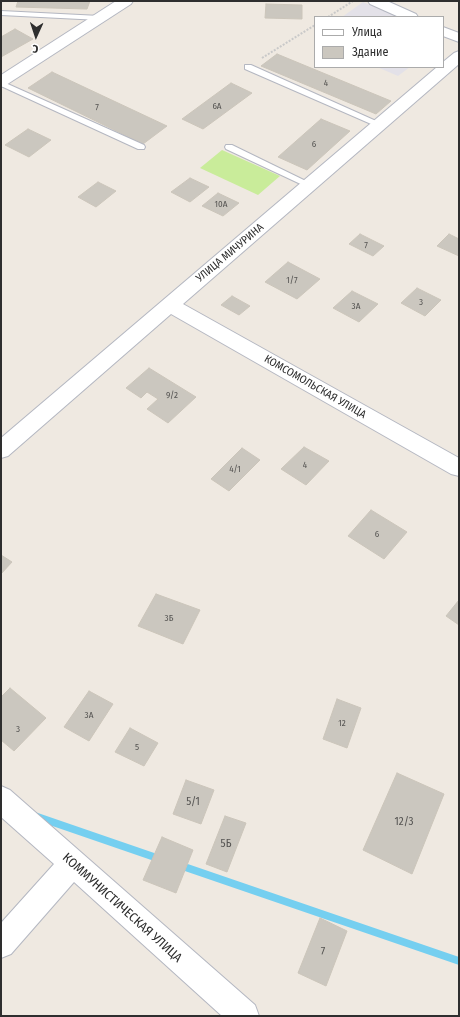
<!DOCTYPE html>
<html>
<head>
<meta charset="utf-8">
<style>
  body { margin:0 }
  #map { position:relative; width:460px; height:1017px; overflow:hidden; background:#efe9e1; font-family:"Fira Sans Condensed",sans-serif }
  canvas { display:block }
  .frame { position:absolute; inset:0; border:2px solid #2e2e2e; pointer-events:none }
  .legend { position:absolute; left:314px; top:16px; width:130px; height:52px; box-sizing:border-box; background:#fff; border:1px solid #ababab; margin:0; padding:5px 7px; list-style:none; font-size:12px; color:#2e2e2e }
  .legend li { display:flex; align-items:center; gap:8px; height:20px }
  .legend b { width:20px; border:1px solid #ababab }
  .north { position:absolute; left:16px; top:16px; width:40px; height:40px; -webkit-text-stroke:3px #fff; paint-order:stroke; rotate:183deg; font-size:11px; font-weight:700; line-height:16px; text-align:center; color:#2e2e2e }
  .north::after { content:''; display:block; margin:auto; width:14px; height:18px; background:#2e2e2e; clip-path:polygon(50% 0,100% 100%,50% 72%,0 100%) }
</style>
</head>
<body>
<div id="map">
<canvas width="460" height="1017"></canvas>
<div class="frame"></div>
<ul class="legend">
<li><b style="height:5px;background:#fff"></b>Улица</li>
<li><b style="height:11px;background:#cbc7bf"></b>Здание</li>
</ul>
<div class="north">С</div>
</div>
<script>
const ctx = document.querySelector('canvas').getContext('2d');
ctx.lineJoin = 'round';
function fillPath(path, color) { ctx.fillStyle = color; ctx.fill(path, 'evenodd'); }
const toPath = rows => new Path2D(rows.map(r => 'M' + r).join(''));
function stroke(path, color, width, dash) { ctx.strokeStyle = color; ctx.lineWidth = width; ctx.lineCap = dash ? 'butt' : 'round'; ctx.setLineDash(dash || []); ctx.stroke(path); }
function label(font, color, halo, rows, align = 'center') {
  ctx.font = font + ' "Fira Sans Condensed",sans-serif'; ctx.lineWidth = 3; ctx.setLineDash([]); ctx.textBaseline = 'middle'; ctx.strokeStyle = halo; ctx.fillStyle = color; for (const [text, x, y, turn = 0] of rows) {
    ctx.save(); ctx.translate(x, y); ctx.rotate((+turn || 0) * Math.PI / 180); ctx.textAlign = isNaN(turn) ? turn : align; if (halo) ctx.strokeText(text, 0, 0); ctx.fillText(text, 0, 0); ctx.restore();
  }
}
fillPath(toPath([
  [363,2,399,17,342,17],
  [377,67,410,67,398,76]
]), '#e3e1e8');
fillPath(toPath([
  [222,150,280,176,258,195,200,168]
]), '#c9ec9a');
fillPath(toPath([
  [35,812,160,855,163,856,164,859,163,862,160,863,35,820,32,819,31,816,32,813,35,812],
  [179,861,459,957,459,965,179,869,176,868,175,865,176,862,179,861]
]), '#75cff0');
const building = toPath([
  [18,1,90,1,87,9,16,7,18,1],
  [266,4,302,5,302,19,265,18,266,4],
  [15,29,33,39,1,57,1,37,15,29],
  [277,54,391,101,376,114,261,66,277,54],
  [52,72,167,126,143,144,28,88,52,72],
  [231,83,252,93,203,129,182,119,231,83],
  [321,119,350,131,307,170,278,157,321,119],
  [28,129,51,140,29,157,5,145,28,129],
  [190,178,209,187,190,202,171,192,190,178],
  [98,182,116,191,96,207,78,197,98,182],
  [218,193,239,203,223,216,202,206,218,193],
  [360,234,384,246,373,256,349,244,360,234],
  [449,234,459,239,459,256,437,246,449,234],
  [288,262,320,279,297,299,265,282,288,262],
  [417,288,441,300,425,316,401,303,417,288],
  [352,291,378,304,359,322,333,308,352,291],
  [232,296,250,306,239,315,221,305,232,296],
  [149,368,196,397,168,423,147,409,158,399,147,392,141,398,126,388,149,368],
  [304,447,329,461,306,485,281,469,304,447],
  [242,448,260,460,229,491,211,479,242,448],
  [371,510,407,532,384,559,348,536,371,510],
  [1,555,12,562,1,574,1,555],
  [156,594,200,610,183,644,138,626,156,594],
  [459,600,459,625,446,616,459,600],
  [10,688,46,718,14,751,1,740,1,697,10,688],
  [89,691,113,704,89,741,64,727,89,691],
  [337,699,361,708,347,748,323,739,337,699],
  [130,728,158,743,144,766,115,752,130,728],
  [397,773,444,794,412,874,363,850,397,773],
  [186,780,214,790,201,824,173,814,186,780],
  [225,816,246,823,227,872,206,864,225,816],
  [162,837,193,850,176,893,143,880,162,837],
  [320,918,347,931,326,986,298,973,320,918]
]);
fillPath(building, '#cbc7bf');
stroke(building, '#cbc5ba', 1);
const service = toPath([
  [1,11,100,16,104,18,100,20,1,15,1,11],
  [245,65,251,65,385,125,381,127,378,127,245,69,245,65],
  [1,81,144,145,145,147,144,149,138,149,1,86,1,81],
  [226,145,232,145,314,185,313,187,307,187,226,149,225,147,226,145]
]);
const minor = toPath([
  [368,1,387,1,416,14,418,17,399,17,370,4,368,1],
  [443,27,459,33,459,42,443,36,443,27],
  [459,51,459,64,183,304,459,458,459,476,451,474,171,314,8,456,1,458,1,438,437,67,443,67,443,62,454,53,459,51],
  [1,786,10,790,255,1005,259,1016,222,1016,74,882,11,954,1,958,1,923,54,864,1,817,1,786]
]);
const tertiary = toPath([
  [116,1,133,1,131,4,6,85,1,87,1,75,116,1]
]);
stroke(service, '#b4b7c1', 2);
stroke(minor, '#b4b7c1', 2);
stroke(tertiary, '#b4b7c1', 2);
stroke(toPath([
  [328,17,353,1],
  [262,58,315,25]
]), '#c9c9c9', 2, [2, 1.5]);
fillPath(service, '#fff');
fillPath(minor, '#fff');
fillPath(tertiary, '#fff');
label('9px', '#555452', null, [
  ["4",326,83],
  ["6А",217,106],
  ["7",97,107],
  ["6",314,144],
  ["10А",221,204],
  ["7",366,245],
  ["1/7",292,280],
  ["3",421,302],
  ["3А",356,306],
  ["9/2",172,395],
  ["4",305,465],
  ["4/1",235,469],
  ["6",377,534],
  ["3Б",169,618],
  ["3А",89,715],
  ["12",342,723],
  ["3",18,729],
  ["5",137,747]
]);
label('11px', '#2e2e2e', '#fff', [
  ["УЛИЦА МИЧУРИНА",230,253,-40],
  ["КОМСОМОЛЬСКАЯ УЛИЦА",315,387,30]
]);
label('11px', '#555452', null, [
  ["5/1",193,802],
  ["12/3",404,822],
  ["5Б",226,844],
  ["7",323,952]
]);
label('13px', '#2e2e2e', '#fff', [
  ["КОММУНИСТИЧЕСКАЯ УЛИЦА",122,908,42]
]);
</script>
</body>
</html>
